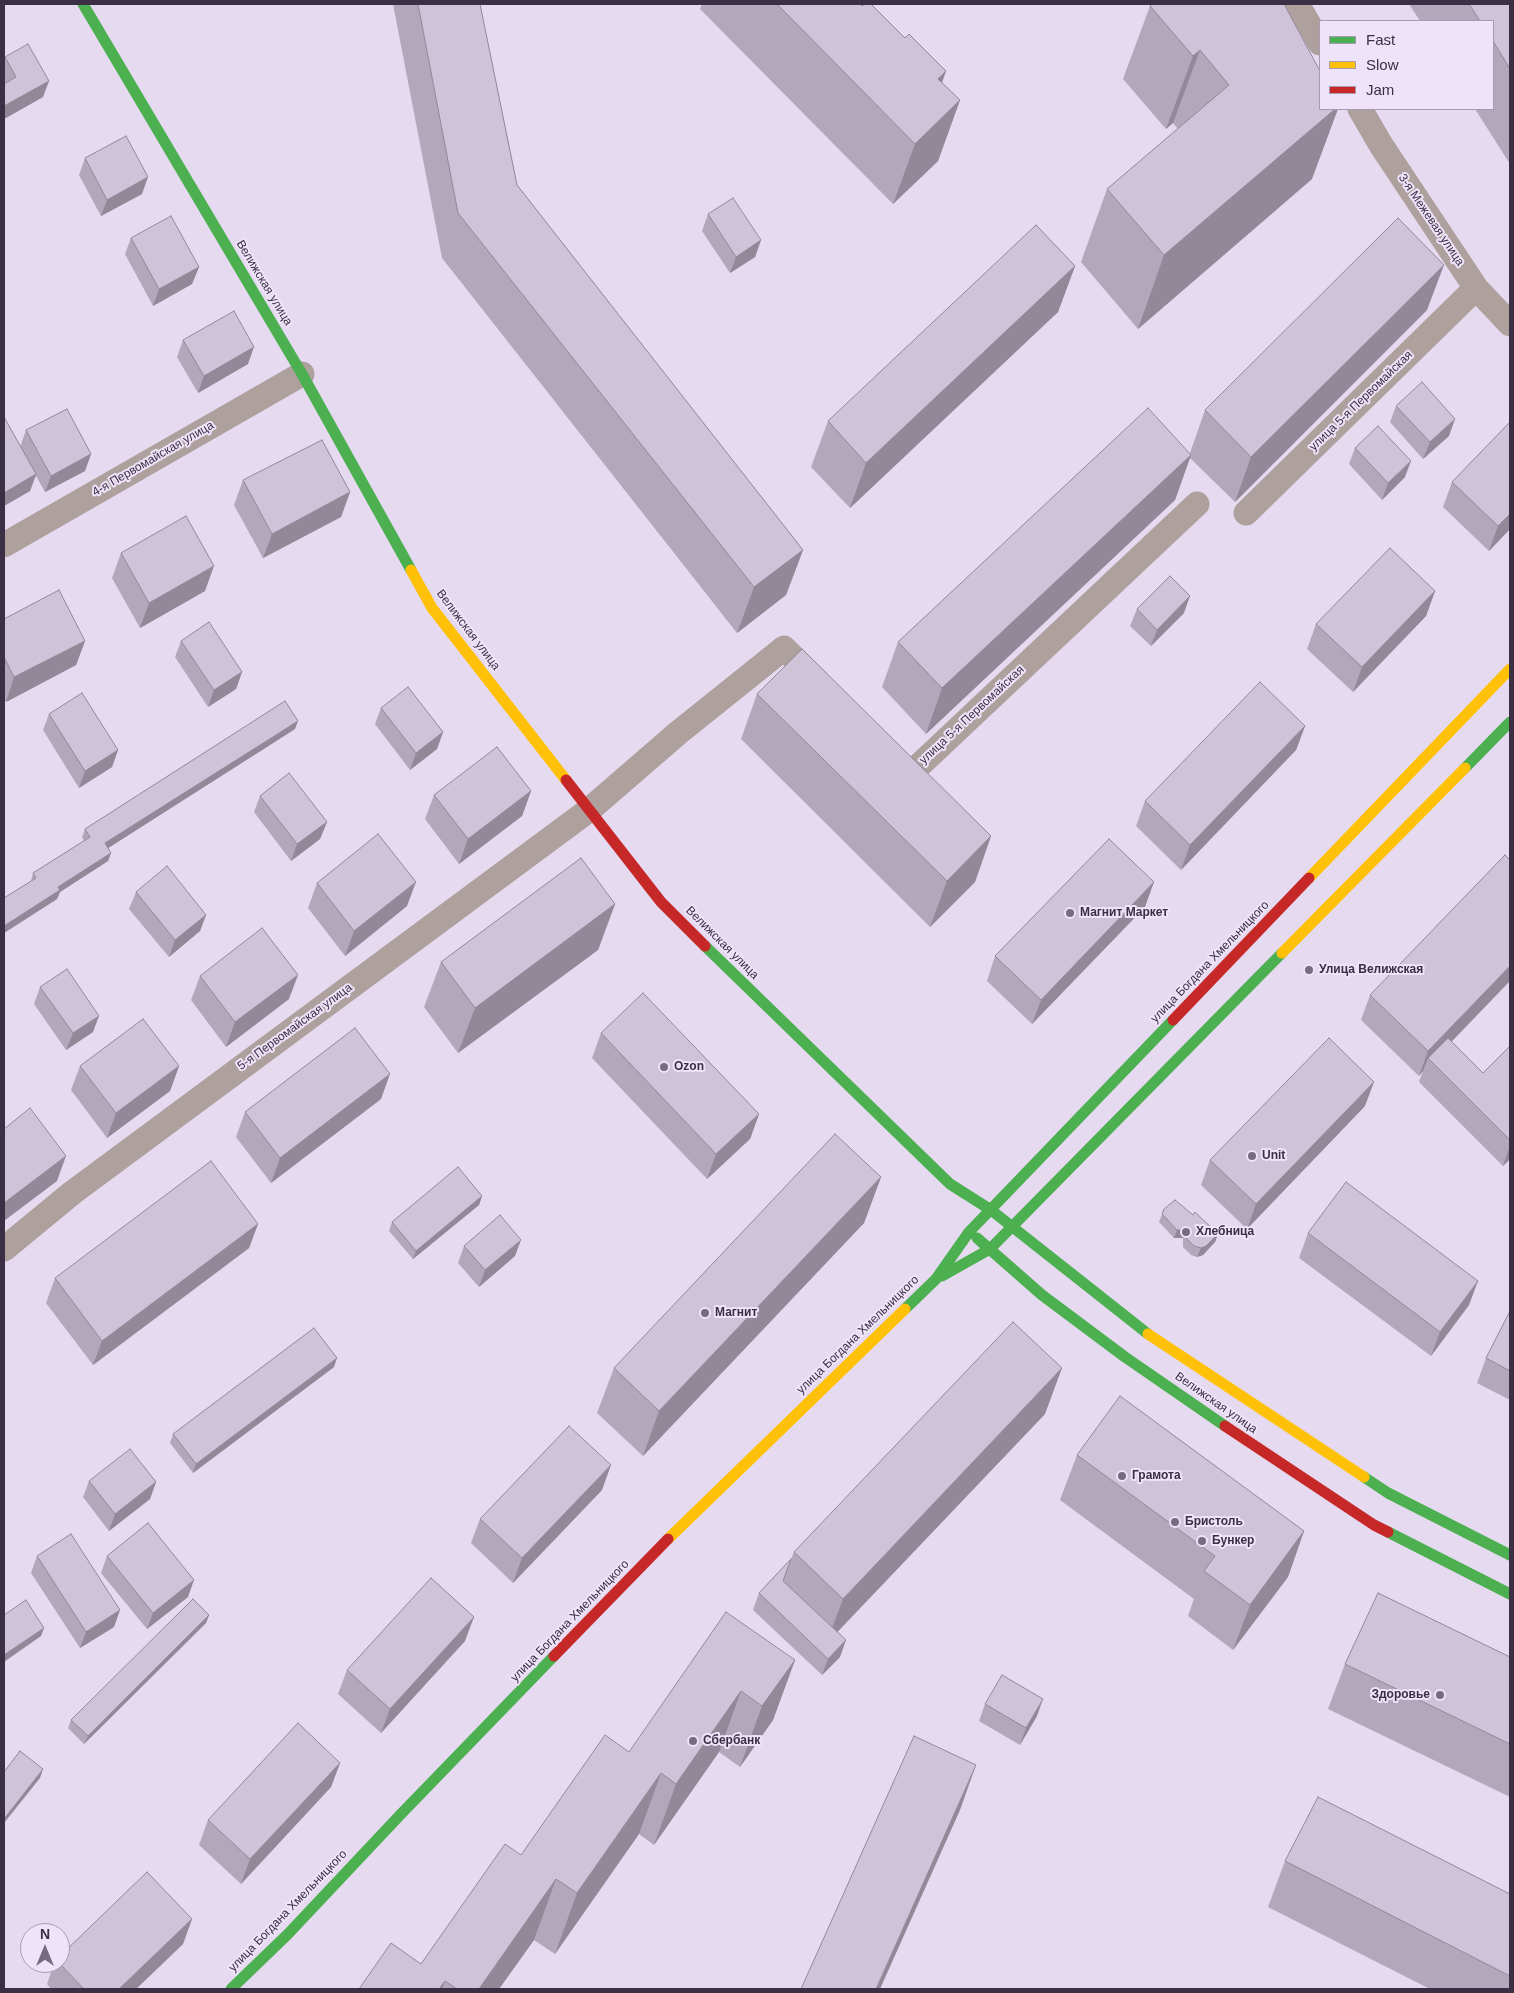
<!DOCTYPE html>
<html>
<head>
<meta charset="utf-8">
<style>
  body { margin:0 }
  #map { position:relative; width:1514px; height:1993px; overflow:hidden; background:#e6daf1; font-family:Arial,sans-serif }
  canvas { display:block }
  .frame { position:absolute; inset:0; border:5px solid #3a2f44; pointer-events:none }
  .legend { position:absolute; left:1319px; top:20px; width:175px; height:90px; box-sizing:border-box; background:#eee3f9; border:1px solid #a69bb1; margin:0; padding:6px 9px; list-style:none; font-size:15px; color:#3a2f44 }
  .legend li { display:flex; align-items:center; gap:10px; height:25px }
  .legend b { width:25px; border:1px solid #a69bb1 }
  .north { position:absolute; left:20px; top:1923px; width:50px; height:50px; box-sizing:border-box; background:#eee3f9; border:1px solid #a69bb1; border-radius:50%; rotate:0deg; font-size:14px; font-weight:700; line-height:20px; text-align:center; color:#3a2f44 }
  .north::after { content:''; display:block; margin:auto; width:18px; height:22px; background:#766b81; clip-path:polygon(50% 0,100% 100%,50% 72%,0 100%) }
</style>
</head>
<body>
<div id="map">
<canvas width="1514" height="1993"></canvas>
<div class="frame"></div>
<ul class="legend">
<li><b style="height:6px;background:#4caf50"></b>Fast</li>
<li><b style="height:6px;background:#ffc107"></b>Slow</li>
<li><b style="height:6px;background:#c62828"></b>Jam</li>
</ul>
<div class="north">N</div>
</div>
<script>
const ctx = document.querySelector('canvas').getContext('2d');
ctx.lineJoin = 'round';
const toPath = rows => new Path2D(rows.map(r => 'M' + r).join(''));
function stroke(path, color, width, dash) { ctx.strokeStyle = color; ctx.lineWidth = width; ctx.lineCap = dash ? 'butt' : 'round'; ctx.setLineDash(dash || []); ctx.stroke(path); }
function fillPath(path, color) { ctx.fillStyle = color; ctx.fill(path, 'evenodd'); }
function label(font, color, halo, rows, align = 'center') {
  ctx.font = font + ' Arial,sans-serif'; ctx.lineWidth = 4; ctx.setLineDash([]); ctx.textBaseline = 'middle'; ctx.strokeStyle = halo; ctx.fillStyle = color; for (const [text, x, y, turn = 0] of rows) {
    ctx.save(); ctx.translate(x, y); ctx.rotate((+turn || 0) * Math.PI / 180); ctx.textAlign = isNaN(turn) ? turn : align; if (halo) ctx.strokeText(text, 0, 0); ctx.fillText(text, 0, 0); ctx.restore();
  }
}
stroke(toPath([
  [1297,4,1320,43],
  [1360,109,1381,145,1476,288,1510,324],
  [1246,513,1476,288],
  [4,545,302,374],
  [895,761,909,775,1197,504],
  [4,1249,72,1193,589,810,678,733,784,648,818,682]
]), '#aea19d', 25);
stroke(toPath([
  [83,4,302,374,411,570],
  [1465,768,1510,722],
  [705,946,950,1184,991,1210,1148,1334],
  [977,1238,1042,1295,1125,1357,1225,1426],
  [942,1276,990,1249,1282,953],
  [905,1309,936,1279,969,1232,1173,1020],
  [1364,1477,1388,1493,1510,1555],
  [1388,1532,1510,1594],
  [231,1989,288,1934,401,1814,554,1656]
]), '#4caf50', 11);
stroke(toPath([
  [411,570,432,608,566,780],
  [1309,878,1510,669],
  [1282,953,1465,768],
  [1148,1334,1364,1477],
  [668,1539,905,1309]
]), '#ffc107', 11);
stroke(toPath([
  [566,780,661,902,705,946],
  [1173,1020,1309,878],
  [1225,1426,1374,1525,1388,1532],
  [554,1656,668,1539]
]), '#c62828', 11);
fillPath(toPath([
  [393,4,480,4,517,185,803,550,786,595,737,633,442,258],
  [702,4,860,4,905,38,946,71,942,83,960,100,938,161,893,204,700,9],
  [1284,4,1312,179,1138,329,1081,262,1107,189,1178,129,1173,123,1166,129,1123,79,1150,6],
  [1409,4,1510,4,1510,164,1475,109,1493,109,1493,21,1420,21],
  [5,57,43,97,4,119,4,60],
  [85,158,142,194,101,216,79,175],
  [708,214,761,240,755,257,730,273,702,231],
  [131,238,199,267,192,284,153,306,125,254],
  [1075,266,1058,312,850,508,811,467,828,421],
  [1427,310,1235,502,1190,458,1175,500,926,734,882,687,898,642,1190,453,1205,410],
  [183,340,248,364,198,393,177,357],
  [1396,406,1449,436,1423,459,1390,422],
  [4,417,20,447,26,430,91,454,85,471,45,492,36,476,30,491,4,506],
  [1510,422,1510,529,1489,551,1443,507,1452,482],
  [1355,448,1405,477,1382,500,1349,464],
  [243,480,350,492,341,517,263,558,234,505],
  [121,553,205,591,140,628,112,578],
  [1435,591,1426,616,1353,692,1307,649,1316,624],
  [1137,609,1184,613,1151,646,1130,626],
  [4,619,85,641,76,665,6,702,4,698],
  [181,641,242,672,236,689,208,707,175,657],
  [757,694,991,836,975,882,930,927,741,739],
  [381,708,443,732,437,749,410,770,375,724],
  [49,714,118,750,112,767,79,788,43,730],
  [1305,726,1296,750,1181,870,1136,826,1145,801],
  [295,729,108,848,111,853,108,861,60,892,57,899,4,933,4,898,31,881,33,873,84,841,82,837,85,829],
  [531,791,522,816,459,864,425,819,434,795],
  [260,796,327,822,320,839,291,861,254,812],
  [317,883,407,906,345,956,308,908],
  [136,892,206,915,200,931,169,957,129,909],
  [615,904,598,950,458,1053,424,1007,441,962],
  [1145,907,1032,1024,987,981,995,956],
  [200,976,289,999,226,1047,191,1000],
  [40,987,93,1032,66,1050,34,1004],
  [1370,995,1451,1042,1483,1073,1510,1046,1510,1159,1503,1166,1419,1082,1423,1071,1419,1076,1361,1020],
  [601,1033,759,1114,750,1139,707,1179,592,1058],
  [80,1066,179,1066,170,1091,107,1138,71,1090],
  [381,1099,271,1183,236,1137,245,1112],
  [1365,1106,1247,1229,1201,1185,1210,1160],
  [881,1177,864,1223,643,1456,597,1413,614,1368],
  [482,1196,479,1205,413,1259,389,1231,392,1222],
  [1164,1209,1193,1215,1218,1234,1215,1242,1203,1255,1197,1257,1191,1255,1183,1247,1183,1238,1174,1238,1159,1222],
  [258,1224,249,1248,93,1365,46,1303,55,1278],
  [1308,1233,1469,1305,1431,1356,1299,1258],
  [464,1246,515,1256,479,1287,458,1263],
  [1510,1311,1510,1400,1477,1383,1486,1358],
  [334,1367,193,1473,170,1443,173,1434],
  [1045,1414,837,1632,840,1657,822,1675,753,1610,759,1593,791,1559,794,1552],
  [1077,1455,1304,1531,1288,1577,1233,1650,1188,1616,1194,1599,1060,1500],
  [89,1481,156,1482,150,1499,109,1531,83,1497],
  [602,1490,513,1583,471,1543,480,1519],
  [37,1556,114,1627,80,1648,31,1573],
  [107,1556,188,1597,147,1629,101,1573],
  [209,1615,206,1623,84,1744,68,1728,71,1720],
  [465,1641,381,1733,338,1694,347,1670],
  [1510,1657,1510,1797,1328,1709,1345,1664],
  [795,1660,773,1720,740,1767,719,1752,654,1845,639,1834,555,1954,534,1940,499,1989,359,1989,421,1964,521,1855,629,1752],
  [985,1704,1037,1716,1020,1745,979,1721],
  [340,1763,331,1787,241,1884,199,1845,208,1820],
  [1285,1861,1510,1894,1510,1989,1430,1989,1268,1907],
  [192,1919,183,1944,136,1989,51,1989,47,1984,54,1963,60,1963]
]), '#b2a8bb');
fillPath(toPath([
  [1200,50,1173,123,1166,129,1193,56],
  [946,71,924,132,938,79],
  [49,81,43,97,4,119,4,106],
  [960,100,938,161,893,204,915,144],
  [1335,109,1338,109,1312,179,1138,329,1164,255],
  [148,177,142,194,101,216,107,200],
  [761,240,755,257,730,273,736,257],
  [1444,265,1427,310,1235,502,1251,457],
  [1075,266,1058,312,850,508,866,463],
  [199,267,192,284,153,306,159,289],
  [254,347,248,364,198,393,204,376],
  [1455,419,1449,436,1423,459,1430,442],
  [91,454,85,471,45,492,51,476],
  [1191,455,1175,500,926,734,942,688],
  [1411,461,1405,477,1382,500,1388,483],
  [36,474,30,491,4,506,4,493],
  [350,492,341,517,263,558,272,534],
  [1510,514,1510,529,1489,551,1498,526],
  [803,550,786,595,737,633,754,587],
  [214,566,205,591,140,628,149,603],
  [1435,591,1426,616,1353,692,1362,667],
  [1190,596,1184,613,1151,646,1157,630],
  [85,641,76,665,6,702,14,677],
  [242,672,236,689,208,707,214,690],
  [298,721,295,729,102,852,105,843],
  [1305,726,1296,750,1181,870,1190,845],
  [443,732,437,749,410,770,416,753],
  [118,750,112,767,79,788,85,771],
  [531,791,522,816,459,864,468,839],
  [327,822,320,839,291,861,297,844],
  [991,836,975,882,930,927,947,881],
  [111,853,108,861,60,892,57,899,4,933,4,926,58,887],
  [416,882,407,906,345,956,354,931],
  [1154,882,1145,907,1032,1024,1041,1000],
  [615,904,598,950,458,1053,475,1008],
  [206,915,200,931,169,957,175,940],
  [1510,966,1510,981,1432,1062,1428,1058,1423,1071,1419,1076,1428,1051],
  [298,975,289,999,226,1047,235,1022],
  [99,1016,93,1032,66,1050,73,1033],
  [179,1066,170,1091,107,1138,116,1113],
  [390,1074,381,1099,271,1183,280,1158],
  [1374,1082,1365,1106,1247,1229,1256,1204],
  [759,1114,750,1139,707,1179,716,1154],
  [1510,1146,1510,1159,1503,1166],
  [66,1156,57,1181,4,1221,4,1203],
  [881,1177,864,1223,643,1456,659,1411],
  [482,1196,479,1205,413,1259,416,1251],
  [258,1224,249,1248,93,1365,102,1341],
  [1177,1230,1186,1230,1183,1238,1174,1238],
  [1218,1234,1215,1242,1203,1255,1197,1257,1201,1248],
  [521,1240,515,1256,479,1287,485,1270],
  [1478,1281,1469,1305,1431,1356,1440,1332],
  [337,1358,334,1367,193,1473,196,1464],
  [1062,1368,1045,1414,826,1644,843,1599],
  [611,1465,602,1490,513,1583,522,1558],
  [156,1482,150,1499,109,1531,115,1514],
  [1304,1531,1288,1577,1233,1650,1250,1605],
  [194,1580,188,1597,147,1629,153,1613],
  [120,1610,114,1627,80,1648,86,1632],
  [209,1615,206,1623,84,1744,88,1736],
  [474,1617,465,1641,381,1733,390,1709],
  [44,1628,41,1636,4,1662,4,1655],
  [846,1640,840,1657,822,1675,828,1659],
  [795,1660,773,1720,740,1767,762,1706],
  [741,1691,719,1752,654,1845,676,1784],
  [1043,1699,1037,1716,1020,1745,1026,1728],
  [340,1763,331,1787,241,1884,250,1859],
  [976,1765,960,1810,880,1989,876,1989],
  [43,1769,40,1778,4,1823,4,1819],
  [661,1773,639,1834,555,1954,577,1893],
  [556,1879,534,1940,499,1989,479,1989],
  [192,1919,183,1944,136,1989,119,1989],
  [445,1981,442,1989,439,1989]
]), '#918898');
const building = toPath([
  [418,4,480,4,517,185,803,550,754,587,458,213,418,4],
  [777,4,860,4,862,6,865,4,871,4,905,38,909,34,946,71,938,79,960,100,915,144,777,4],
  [1152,4,1284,4,1320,71,1320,109,1335,109,1164,255,1107,189,1229,85,1200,50,1193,56,1150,6,1152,4],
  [1469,4,1510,4,1510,69,1493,41,1493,21,1480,21,1469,4],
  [28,44,49,81,4,106,4,84,16,77,5,57,28,44],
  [126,136,148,177,107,200,85,158,126,136],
  [733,198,761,240,736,257,708,214,733,198],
  [171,216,199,267,159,289,131,238,171,216],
  [1398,218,1444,265,1251,457,1205,410,1398,218],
  [1036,225,1075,266,866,463,828,421,1036,225],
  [234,311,254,347,204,376,183,340,234,311],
  [1422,382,1455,419,1430,442,1396,406,1422,382],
  [1148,408,1191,455,942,688,898,642,1148,408],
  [67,409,91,454,51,476,26,430,67,409],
  [4,417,36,474,4,493,4,417],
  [1510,422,1510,514,1498,526,1452,482,1510,422],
  [1378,426,1411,461,1388,483,1355,448,1378,426],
  [322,440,350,492,272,534,243,480,322,440],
  [186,516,214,566,149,603,121,553,186,516],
  [1390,548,1435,591,1362,667,1316,624,1390,548],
  [1170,576,1190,596,1157,630,1137,609,1170,576],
  [59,590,85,641,14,677,4,657,4,619,59,590],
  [209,622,242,672,214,690,181,641,209,622],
  [802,649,991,836,947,881,757,694,802,649],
  [1260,682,1305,726,1190,845,1145,801,1260,682],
  [408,687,443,732,416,753,381,708,408,687],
  [82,693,118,750,85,771,49,714,82,693],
  [285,701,298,721,105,843,111,853,58,887,60,890,4,926,4,898,36,878,33,873,90,837,85,829,285,701],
  [497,747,531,791,468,839,434,795,497,747],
  [289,773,327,822,297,844,260,796,289,773],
  [378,834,416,882,354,931,317,883,378,834],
  [1109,839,1154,882,1041,1000,995,956,1109,839],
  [1505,855,1510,860,1510,966,1428,1051,1370,995,1505,855],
  [581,858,615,904,475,1008,441,962,581,858],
  [167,866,206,915,175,940,136,892,167,866],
  [262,928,298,975,235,1022,200,976,262,928],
  [67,969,99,1016,73,1033,40,987,67,969],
  [643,993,759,1114,716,1154,601,1033,643,993],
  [143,1019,179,1066,116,1113,80,1066,143,1019],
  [355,1028,390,1074,280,1158,245,1112,355,1028],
  [1329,1038,1374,1082,1256,1204,1210,1160,1329,1038],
  [1448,1038,1483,1073,1510,1046,1510,1140,1428,1058,1448,1038],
  [30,1108,66,1156,4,1203,4,1129,30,1108],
  [835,1134,881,1177,659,1411,614,1368,835,1134],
  [211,1161,258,1224,102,1341,55,1278,211,1161],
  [458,1167,482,1196,416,1251,392,1222,458,1167],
  [1346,1182,1478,1281,1440,1332,1308,1233,1346,1182],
  [1175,1200,1193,1215,1195,1212,1218,1234,1206,1246,1201,1248,1194,1246,1187,1239,1186,1230,1177,1230,1162,1214,1164,1209,1175,1200],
  [500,1215,521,1240,485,1270,464,1246,500,1215],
  [1510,1311,1510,1371,1486,1358,1510,1311],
  [1013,1322,1062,1368,843,1599,794,1552,1013,1322],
  [314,1328,337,1358,196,1464,173,1434,314,1328],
  [1120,1396,1304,1531,1250,1605,1204,1571,1215,1556,1077,1455,1120,1396],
  [569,1426,611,1465,522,1558,480,1519,569,1426],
  [130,1449,156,1482,115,1514,89,1481,130,1449],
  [148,1523,194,1580,153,1613,107,1556,148,1523],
  [71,1534,120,1610,86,1632,37,1556,71,1534],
  [791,1559,783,1581,846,1640,828,1659,759,1593,791,1559],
  [431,1578,474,1617,390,1709,347,1670,431,1578],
  [1378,1593,1510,1657,1510,1744,1345,1664,1378,1593],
  [193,1599,209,1615,88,1736,71,1720,193,1599],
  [26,1600,44,1628,4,1655,4,1615,26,1600],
  [726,1612,795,1660,762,1706,741,1691,676,1784,661,1773,577,1893,556,1879,479,1989,457,1989,445,1981,439,1989,359,1989,391,1943,421,1964,505,1844,521,1855,605,1735,629,1752,726,1612],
  [1002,1675,1043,1699,1026,1728,985,1704,1002,1675],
  [298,1723,340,1763,250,1859,208,1820,298,1723],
  [914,1736,976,1765,876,1989,801,1989,914,1736],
  [20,1751,43,1769,4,1819,4,1772,20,1751],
  [1318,1797,1510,1894,1510,1976,1285,1861,1318,1797],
  [147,1872,192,1919,119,1989,84,1989,59,1963,60,1963,60,1956,147,1872]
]);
fillPath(building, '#cfc3d9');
stroke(building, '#918898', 1);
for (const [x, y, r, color] of [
  [1070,913,5,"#766b81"],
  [1309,970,5,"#766b81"],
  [664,1067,5,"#766b81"],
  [1252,1156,5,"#766b81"],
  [1186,1232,5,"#766b81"],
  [705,1313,5,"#766b81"],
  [1122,1476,5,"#766b81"],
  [1175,1522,5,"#766b81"],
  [1202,1541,5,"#766b81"],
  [1440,1695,5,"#766b81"],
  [693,1741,5,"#766b81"]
]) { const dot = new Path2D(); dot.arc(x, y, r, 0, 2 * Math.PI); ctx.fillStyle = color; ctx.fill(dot); stroke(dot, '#eee3f9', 2); }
label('12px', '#3a2f44', '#eee3f9', [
  ["3-я Межевая улица",1431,220,56],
  ["Велижская улица",264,283,59],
  ["улица 5-я Первомайская",1361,401,-44],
  ["4-я Первомайская улица",153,459,-30],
  ["Велижская улица",468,630,53],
  ["улица 5-я Первомайская",972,715,-43],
  ["Велижская улица",722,943,45],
  ["улица Богдана Хмельницкого",1210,962,-46],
  ["5-я Первомайская улица",295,1027,-36],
  ["улица Богдана Хмельницкого",858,1335,-44],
  ["Велижская улица",1216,1403,35],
  ["улица Богдана Хмельницкого",570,1621,-46],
  ["улица Богдана Хмельницкого",288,1911,-46]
]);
label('bold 12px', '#3a2f44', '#eee3f9', [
  ["Магнит Маркет",1080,913],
  ["Улица Велижская",1319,970],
  ["Ozon",674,1067],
  ["Unit",1262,1156],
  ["Хлебница",1196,1232],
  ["Магнит",715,1313],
  ["Грамота",1132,1476],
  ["Бристоль",1185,1522],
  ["Бункер",1212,1541],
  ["Здоровье",1430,1695,"right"],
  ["Сбербанк",703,1741]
], 'left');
</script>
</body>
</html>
